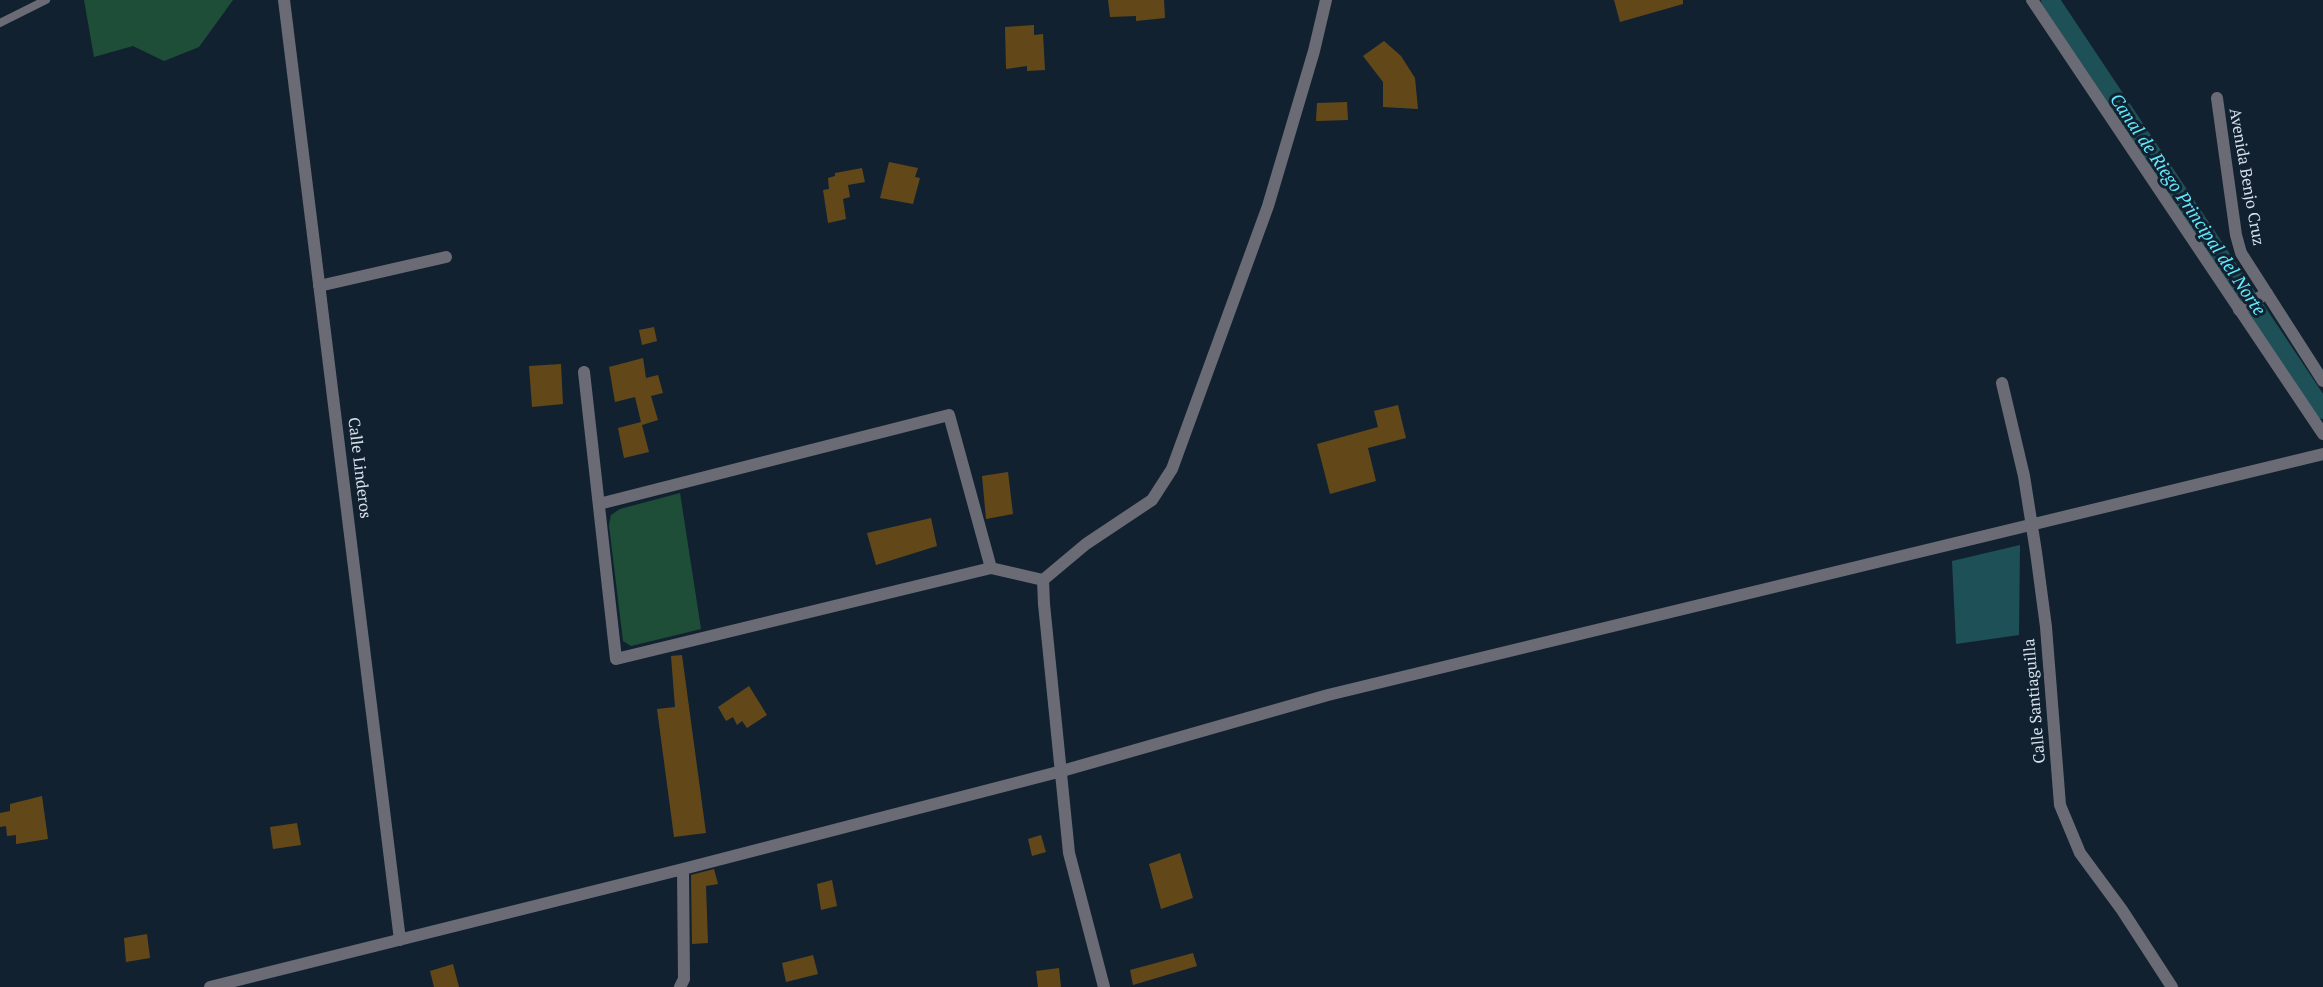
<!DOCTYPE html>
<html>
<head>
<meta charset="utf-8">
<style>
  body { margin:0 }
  canvas { display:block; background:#112130 }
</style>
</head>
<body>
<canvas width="2323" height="987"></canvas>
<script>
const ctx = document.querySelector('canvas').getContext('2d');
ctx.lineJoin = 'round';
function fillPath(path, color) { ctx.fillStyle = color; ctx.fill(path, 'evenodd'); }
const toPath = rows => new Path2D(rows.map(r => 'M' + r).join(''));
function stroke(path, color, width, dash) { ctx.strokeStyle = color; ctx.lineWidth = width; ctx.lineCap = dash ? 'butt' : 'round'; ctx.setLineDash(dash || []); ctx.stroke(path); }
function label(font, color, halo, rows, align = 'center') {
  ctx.font = font + ' "PT Serif",serif'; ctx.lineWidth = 6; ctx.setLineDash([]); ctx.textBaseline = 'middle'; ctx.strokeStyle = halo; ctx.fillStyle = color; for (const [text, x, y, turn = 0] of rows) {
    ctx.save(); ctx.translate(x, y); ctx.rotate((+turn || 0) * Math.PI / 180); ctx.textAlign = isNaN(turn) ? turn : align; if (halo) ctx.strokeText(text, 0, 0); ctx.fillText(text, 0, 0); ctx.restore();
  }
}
fillPath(toPath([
  [84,0,233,0,199,47,164,61,133,46,94,57],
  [680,493,701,629,631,646,623,641,609,525,611,515,620,509]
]), '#1e4e38');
fillPath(toPath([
  [2020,545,2019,635,1956,644,1952,561]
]), '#1e5057');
stroke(toPath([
  [2050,0,2323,410]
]), '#1e5057', 18);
fillPath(toPath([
  [1108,0,1164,0,1165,18,1136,21,1136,16,1110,17],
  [1614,0,1683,0,1683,4,1620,22],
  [1034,25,1034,35,1043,34,1045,70,1027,71,1027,66,1006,69,1005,27],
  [1384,41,1401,56,1415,78,1418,109,1383,107,1383,82,1363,56],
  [1347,102,1348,120,1316,121,1317,103],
  [889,162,918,168,915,177,920,178,913,204,880,198],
  [862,168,865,182,848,185,850,197,843,199,846,219,828,223,823,190,829,189,828,178,835,176,835,173],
  [654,327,657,341,642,345,639,330],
  [643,358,646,378,658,375,663,393,651,396,658,420,642,425,649,452,624,458,618,428,641,422,635,397,615,402,609,367],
  [561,364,563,404,532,407,529,366],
  [1398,405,1406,438,1368,448,1376,481,1330,494,1317,444,1378,427,1374,411],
  [1008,472,1013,514,986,519,982,476],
  [931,518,937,546,876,565,867,533],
  [682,655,706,833,674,837,657,709,675,707,671,656],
  [749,686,767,715,747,728,742,721,737,725,733,717,726,721,718,707],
  [42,796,48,839,16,844,16,835,7,836,6,826,0,827,0,813,10,811,10,804],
  [297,823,301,845,273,849,270,827],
  [1041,835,1046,852,1032,856,1028,839],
  [1180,853,1193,898,1161,909,1149,864],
  [714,869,718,884,706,886,708,943,692,944,691,875],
  [832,880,837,906,821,910,817,884],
  [147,934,150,958,126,962,124,938],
  [1193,953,1197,966,1133,985,1130,970],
  [813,955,818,974,786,982,782,963],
  [453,964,459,987,434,987,430,971],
  [1059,968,1061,987,1038,987,1036,971]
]), '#624819');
stroke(toPath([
  [0,23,46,0]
]), '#6b6b76', 8);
stroke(toPath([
  [284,0,400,940],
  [2217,98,2236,235,2241,253,2323,381],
  [319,286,446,257],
  [2239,310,2267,293],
  [584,372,616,659,991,568,1043,580],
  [2002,383,2024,476,2036,552,2046,627,2060,805,2080,853,2122,910,2172,987],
  [599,504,949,415,991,568],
  [210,987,683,869,1062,771,1328,695,2323,454],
  [680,987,684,979,683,869],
  [1104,987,1069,853,1044,604,1043,580,1086,544,1152,500,1172,469,1268,206,1314,51,1326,0]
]), '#6b6b76', 12);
stroke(toPath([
  [2032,0,2323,434]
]), '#6b6b76', 12);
label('16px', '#d5e0ea', '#112130', [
  ["Avenida Benjo Cruz",2246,177,80],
  ["Calle Linderos",359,468,83],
  ["Calle Santiaguilla",2035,701,-95]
]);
label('italic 18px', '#62eafd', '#112130', [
  ["Canal de Riego Principal del Norte",2187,205,56]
]);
</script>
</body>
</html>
